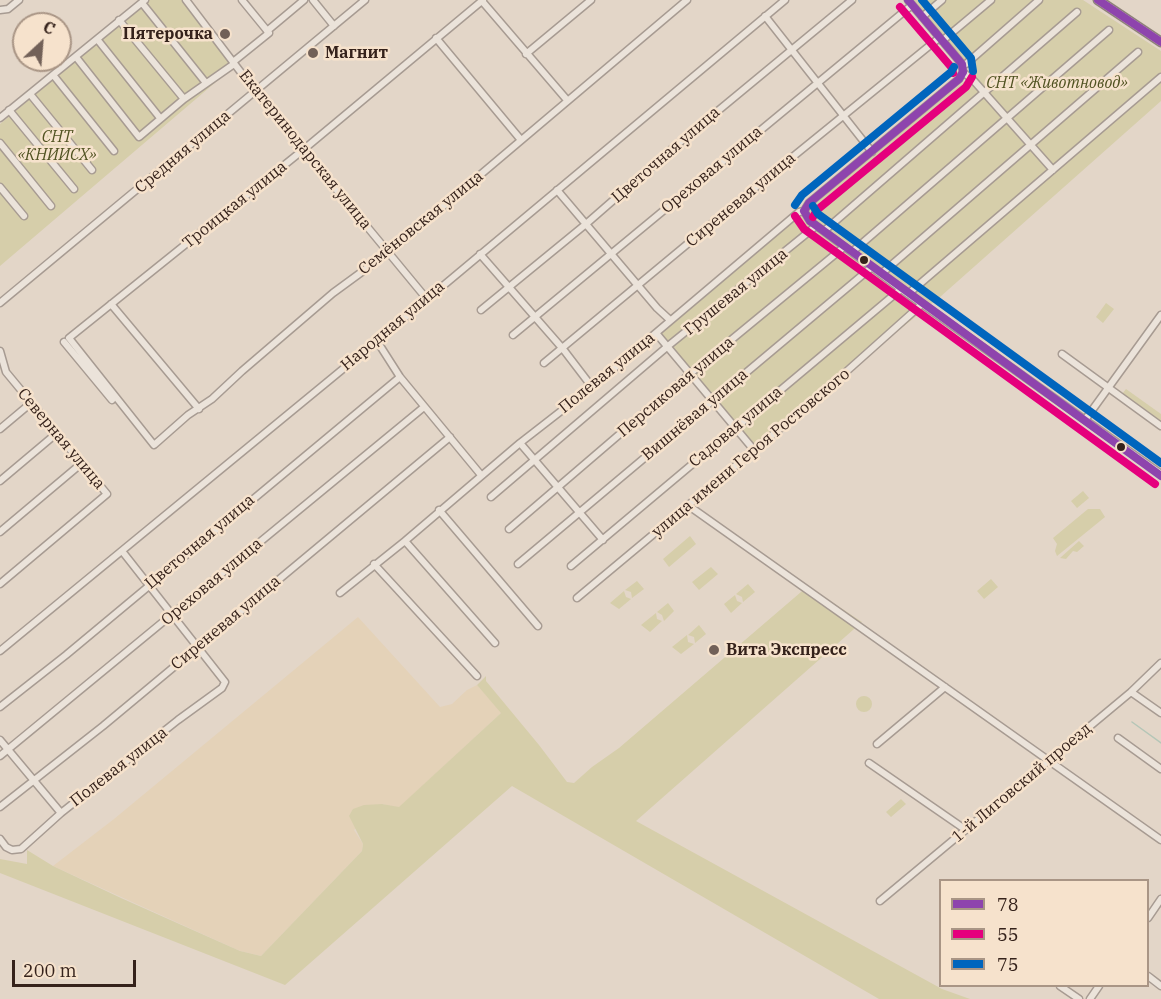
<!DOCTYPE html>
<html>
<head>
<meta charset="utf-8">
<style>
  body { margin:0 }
  #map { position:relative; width:1161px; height:999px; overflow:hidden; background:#e3d6c8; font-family:"IBM Plex Serif",serif }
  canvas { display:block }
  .legend { position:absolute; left:939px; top:879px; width:210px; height:108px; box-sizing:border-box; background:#f6e2cc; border:2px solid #a99585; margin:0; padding:8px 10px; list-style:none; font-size:18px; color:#35221b }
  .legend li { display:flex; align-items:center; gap:12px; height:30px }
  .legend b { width:30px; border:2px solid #a99585 }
  .north { position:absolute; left:12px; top:12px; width:60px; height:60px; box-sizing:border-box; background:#f6e2cc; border:2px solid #a99585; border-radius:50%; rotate:26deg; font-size:16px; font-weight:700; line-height:24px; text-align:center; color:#35221b }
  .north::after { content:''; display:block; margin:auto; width:21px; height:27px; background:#726158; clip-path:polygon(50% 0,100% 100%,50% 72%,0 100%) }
  .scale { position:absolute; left:12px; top:960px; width:124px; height:27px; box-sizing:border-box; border:3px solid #35221b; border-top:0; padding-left:8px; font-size:18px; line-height:21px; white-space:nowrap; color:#35221b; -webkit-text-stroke:4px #f6e2cc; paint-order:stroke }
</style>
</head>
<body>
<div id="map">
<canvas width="1161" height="999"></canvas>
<ul class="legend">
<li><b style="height:8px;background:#8e44ad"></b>78</li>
<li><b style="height:8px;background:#e5007d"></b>55</li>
<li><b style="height:8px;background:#0065bd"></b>75</li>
</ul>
<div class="north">С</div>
<div class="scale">200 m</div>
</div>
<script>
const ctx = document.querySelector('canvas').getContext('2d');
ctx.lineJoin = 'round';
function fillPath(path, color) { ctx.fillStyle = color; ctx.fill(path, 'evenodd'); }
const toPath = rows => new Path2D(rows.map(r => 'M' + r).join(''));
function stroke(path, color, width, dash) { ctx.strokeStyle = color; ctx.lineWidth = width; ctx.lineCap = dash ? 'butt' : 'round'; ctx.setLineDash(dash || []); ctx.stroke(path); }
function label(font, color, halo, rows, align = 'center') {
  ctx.font = font + ' "IBM Plex Serif",serif'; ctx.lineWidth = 5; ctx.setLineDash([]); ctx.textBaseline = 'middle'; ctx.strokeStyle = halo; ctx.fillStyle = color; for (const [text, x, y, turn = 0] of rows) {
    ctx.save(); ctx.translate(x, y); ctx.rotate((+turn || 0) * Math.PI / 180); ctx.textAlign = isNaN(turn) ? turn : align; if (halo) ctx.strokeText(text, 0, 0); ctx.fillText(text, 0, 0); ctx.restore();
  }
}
fillPath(toPath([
  [358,617,440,707,452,704,467,690,477,685,502,712,399,808,382,804,354,830,363,844,362,851,261,956,240,951,53,866,114,819]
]), '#e4d2b8');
fillPath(toPath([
  [149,0,187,0,237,64,0,266,0,124],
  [908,0,1083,0,1161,51,1161,101,940,297,754,447,656,333,901,131,974,74,966,63,942,41],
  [1106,303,1114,309,1103,323,1096,317],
  [1126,389,1161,414,1161,422,1122,394],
  [1083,491,1089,498,1077,508,1071,501],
  [1088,509,1100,509,1105,517,1057,556,1055,551,1057,544,1053,538],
  [690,536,696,544,669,567,663,559],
  [1079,541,1084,546,1077,552,1073,551,1066,559,1060,558],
  [711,567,718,574,699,590,692,582],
  [991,579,998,587,984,599,977,591],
  [637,581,644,589,632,598,631,592,625,590],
  [748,584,755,592,743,602,742,597,736,594],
  [808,586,862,622,636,821,942,989,970,999,879,999,512,786,285,985,0,873,0,859,27,864,27,850,53,866,121,898,240,951,261,956,362,851,363,844,349,816,353,809,364,805,382,804,399,807,501,713,477,685,486,676,486,681,539,745,567,782,574,783,592,767,619,748],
  [624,591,626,597,631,599,619,609,610,603],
  [735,595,737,601,742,603,731,613,724,604],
  [668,603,674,611,664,621,662,615,657,612],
  [656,613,657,619,662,621,650,632,641,625],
  [699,625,706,634,695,643,694,637,688,635],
  [687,635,688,642,694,644,681,654,672,647],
  '856 704a8 8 0 1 1 16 0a8 8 0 1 1-16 0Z',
  [901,799,906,804,891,817,886,812]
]), '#d6ceaa');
stroke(toPath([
  [1132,722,1161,743]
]), '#b5c6b7', 1.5);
const minor = toPath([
  [186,0,255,91,426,298],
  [313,0,334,26],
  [483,0,303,150,69,338,154,445,188,415,212,399,242,371,333,293,389,252,687,0],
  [908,0,962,64,963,72,974,81,1053,170],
  [482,1,567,100],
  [142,3,206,83],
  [0,10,8,9,19,0],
  [765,16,872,152],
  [922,17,942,0],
  [119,20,184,99],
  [267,31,304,0],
  [436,38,521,140],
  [97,39,160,118],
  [942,41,991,0],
  [526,54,591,0],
  [76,57,139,137,184,99,234,64],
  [233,62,269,33,242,0],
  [962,64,966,64,1039,0],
  [54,76,114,151],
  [30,94,92,170],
  [9,110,74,189],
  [0,118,145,0],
  [0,143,51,206],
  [0,187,24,216],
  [557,190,657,308,670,320],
  [804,211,810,221,901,289,1161,474],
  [824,231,1077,12],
  [852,252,1109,30],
  [480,254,563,349,592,387],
  [881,274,1138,52],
  [908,294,1161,77],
  [0,303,365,0],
  [111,304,199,409],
  [481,310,586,224,673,148,852,0],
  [656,333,754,450],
  [513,335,912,5],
  [377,341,400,377,481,475],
  [64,342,112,400],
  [0,351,6,372,107,494,0,584],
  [1062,354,1161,426],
  [544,363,779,168,939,38],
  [1085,420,1161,315],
  [0,429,31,403],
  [520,443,603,540],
  [0,481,57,433],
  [491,497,668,346,816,226],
  [689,506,1161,840],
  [439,510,538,626],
  [509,529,691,373,844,247],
  [0,532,82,463],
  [405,541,495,643],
  [374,564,477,676],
  [518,564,872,267],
  [571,566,901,289],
  [340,593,405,541,520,443,592,387,799,212,804,211,809,203,959,79,963,72],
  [577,598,819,396,922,304],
  [0,651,377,341,785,0],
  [1131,692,1161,713],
  [0,707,66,655,400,377],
  [1118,738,1161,769],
  [0,740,61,813],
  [877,744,945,687],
  [0,756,424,407],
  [869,763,966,830],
  [0,807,103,726,450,437],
  [0,839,6,847,12,850,21,849,61,813,178,720,222,688,225,682,122,551],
  [880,901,1131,692,1161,663],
  [1148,918,1161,899],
  [1148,976,1161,986],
  [1060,986,1079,999],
  [1090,999,1099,986]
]);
const highway = toPath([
  [1098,0,1161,42]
]);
stroke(minor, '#a79b92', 9);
stroke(highway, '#8d8179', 11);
stroke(minor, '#ebe3da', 6);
stroke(highway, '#d5c5b9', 8);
stroke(toPath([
  [908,0,962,64,963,72],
  [1098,0,1161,42],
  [804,211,810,221,1161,476],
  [804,211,809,203,959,79,963,72]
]), '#8e44ad', 8);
stroke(toPath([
  [900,7,952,68,953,73],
  [795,216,804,229,1155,484],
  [813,217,817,210,966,87,972,77]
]), '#e5007d', 8);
stroke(toPath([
  [922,0,971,58,973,71],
  [795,205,802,195,951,72,954,67],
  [813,206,818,214,1161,463]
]), '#0065bd', 8);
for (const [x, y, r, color] of [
  [225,34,6,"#726158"],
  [313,53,6,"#726158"],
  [864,260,5,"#35221b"],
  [1121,447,5,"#35221b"],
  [714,650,6,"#726158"]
]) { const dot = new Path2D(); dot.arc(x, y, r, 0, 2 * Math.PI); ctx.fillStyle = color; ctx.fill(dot); stroke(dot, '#f6e2cc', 2); }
label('bold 16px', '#35221b', '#f6e2cc', [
  ["Пятерочка",213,34,"right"],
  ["Магнит",325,53],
  ["Вита Экспресс",726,650]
], 'left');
label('italic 16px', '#505221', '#f6e2cc', [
  ["СНТ «Животновод»",1057,83],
  ["СНТ",57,137],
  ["«КНИИСХ»",57,155]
]);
label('16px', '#35221b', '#f6e2cc', [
  ["Екатеринодарская улица",305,150,51],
  ["Средняя улица",183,152,-40],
  ["Цветочная улица",666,155,-41],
  ["Ореховая улица",712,170,-40],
  ["Сиреневая улица",741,200,-40],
  ["Троицкая улица",235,205,-39],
  ["Семёновская улица",421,223,-39],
  ["Грушевая улица",736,292,-39],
  ["Народная улица",393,326,-40],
  ["Полевая улица",607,373,-39],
  ["Персиковая улица",676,387,-40],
  ["Вишнёвая улица",695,415,-40],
  ["Садовая улица",736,427,-40],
  ["Северная улица",61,439,50],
  ["улица имени Героя Ростовского",751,453,-40],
  ["Цветочная улица",200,542,-40],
  ["Ореховая улица",212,582,-40],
  ["Сиреневая улица",226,623,-40],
  ["Полевая улица",119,767,-38],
  ["1-й Лиговский проезд",1022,783,-40]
]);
</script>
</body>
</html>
